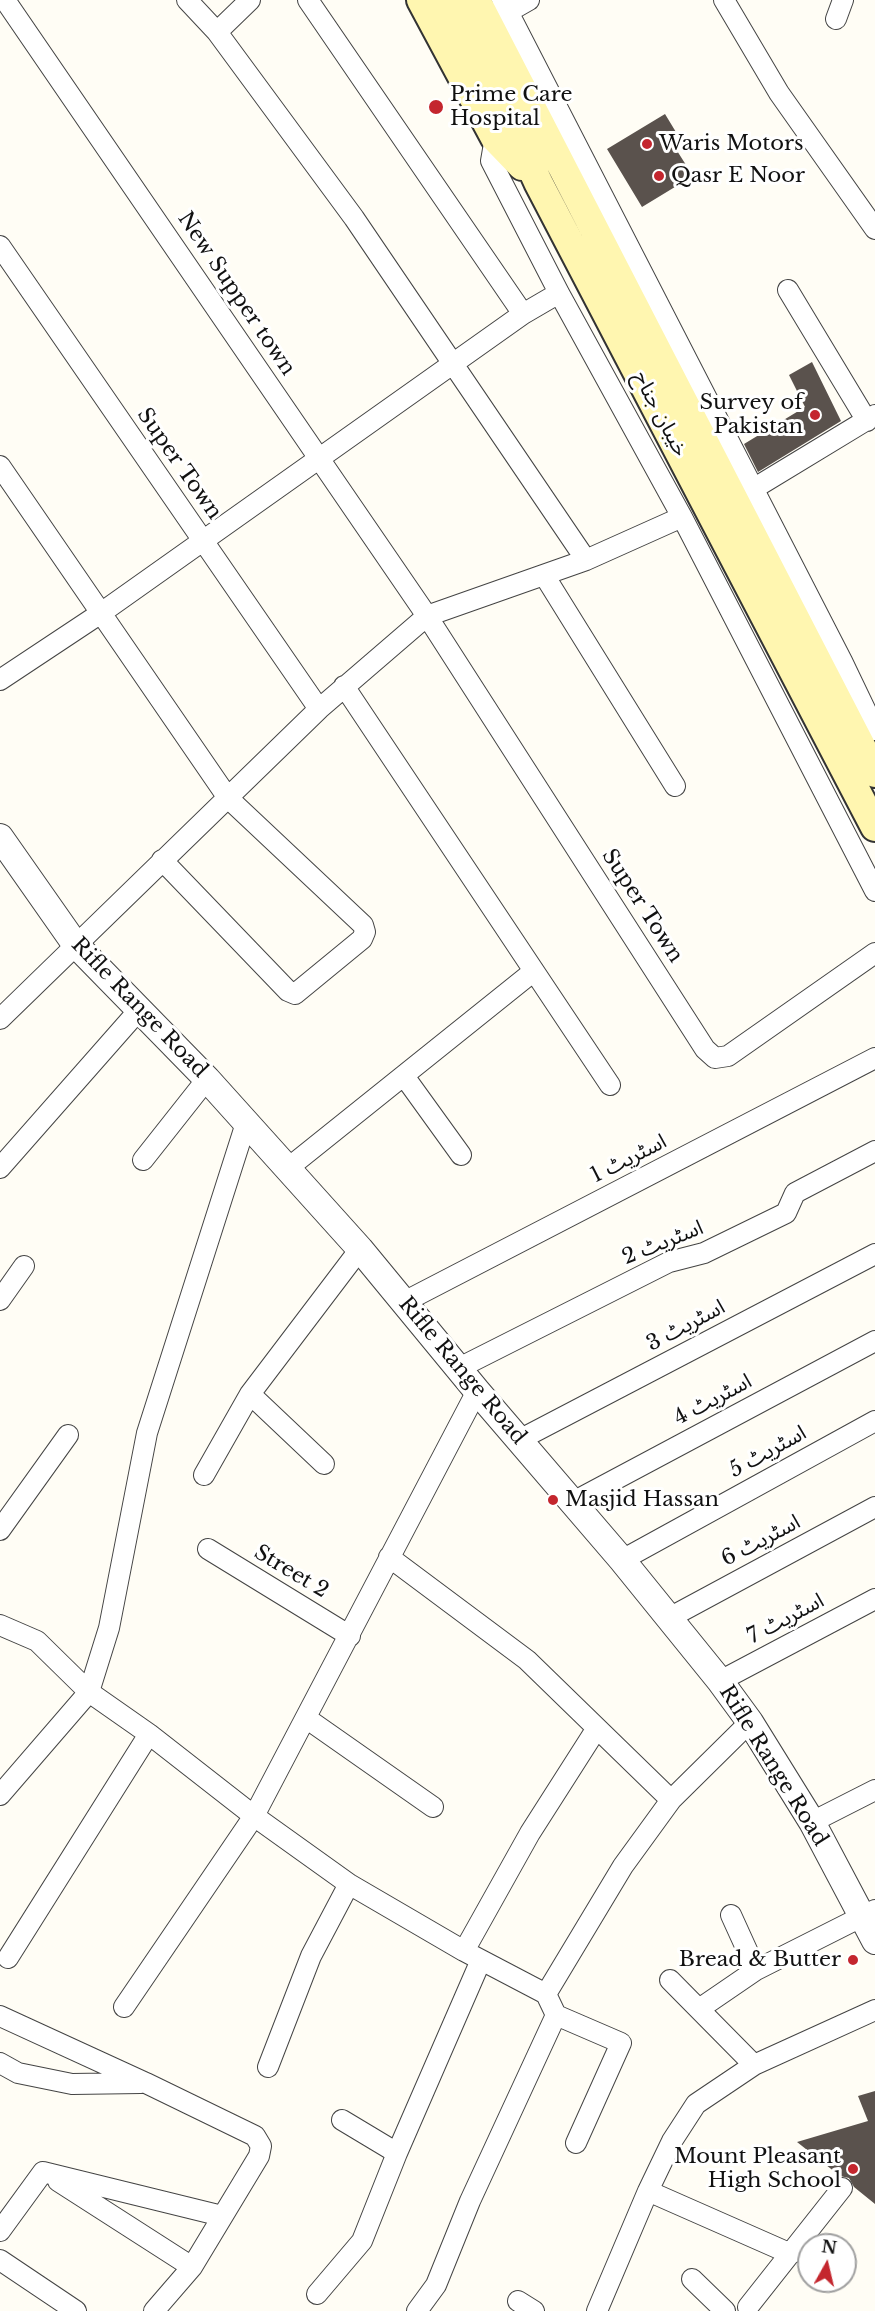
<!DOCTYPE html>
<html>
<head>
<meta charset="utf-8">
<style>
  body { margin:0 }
  #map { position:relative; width:875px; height:2311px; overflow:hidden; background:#fffdf5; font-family:"Libre Baskerville",serif }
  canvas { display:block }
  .north { position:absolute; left:797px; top:2233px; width:60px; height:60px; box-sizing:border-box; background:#fff; border:2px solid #a0a0a0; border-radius:50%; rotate:8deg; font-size:16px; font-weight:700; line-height:24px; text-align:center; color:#111 }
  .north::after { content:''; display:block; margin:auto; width:21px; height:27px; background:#c4262e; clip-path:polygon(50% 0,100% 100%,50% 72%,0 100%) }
</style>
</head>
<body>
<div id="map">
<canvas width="875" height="2311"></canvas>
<div class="north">N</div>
</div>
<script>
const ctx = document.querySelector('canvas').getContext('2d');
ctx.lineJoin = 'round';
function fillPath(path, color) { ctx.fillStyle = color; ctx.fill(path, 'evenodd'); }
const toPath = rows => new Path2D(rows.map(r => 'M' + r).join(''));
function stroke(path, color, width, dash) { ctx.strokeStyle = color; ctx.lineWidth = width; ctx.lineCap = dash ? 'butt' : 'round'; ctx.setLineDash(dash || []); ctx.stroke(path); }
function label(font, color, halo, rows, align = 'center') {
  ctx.font = font + ' "Libre Baskerville","Noto Sans Arabic",serif'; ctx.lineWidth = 6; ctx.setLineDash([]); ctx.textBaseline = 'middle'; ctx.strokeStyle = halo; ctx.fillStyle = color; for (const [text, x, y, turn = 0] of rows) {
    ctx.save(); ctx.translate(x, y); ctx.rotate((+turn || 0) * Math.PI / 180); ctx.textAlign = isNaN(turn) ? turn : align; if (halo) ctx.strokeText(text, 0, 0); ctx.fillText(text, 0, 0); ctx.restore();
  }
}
fillPath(toPath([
  [665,114,682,142,674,146,693,176,642,207,607,149],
  [812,362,841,421,758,472,744,444,805,407,789,375],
  [875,2091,875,2204,854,2187,849,2178,840,2176,797,2142,868,2121,858,2096]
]), '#5a524d');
const minor = toPath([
  [5,0,427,616,705,1049,715,1058,728,1056,875,953],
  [187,0,217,32,354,218,586,560],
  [308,0,523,314],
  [502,0,842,661,875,730],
  [724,0,779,93,875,229],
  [508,12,529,0],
  [836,19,843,0],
  [217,32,250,0],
  [495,138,491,161,559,293,682,517,875,891],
  [0,246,319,709],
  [788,290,867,421],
  [0,466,228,798,363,925,365,932,362,939,295,994,288,991,162,860],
  [753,489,875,415],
  [544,575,675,786],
  [0,680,101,613,523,314,559,293],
  [344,686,610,1085],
  [0,1019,319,709,427,616,586,560,682,517],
  [404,1076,461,1155],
  [143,1160,207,1079],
  [0,1168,139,1010],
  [287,1169,534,971],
  [0,1300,24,1266],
  [404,1302,875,1058],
  [459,1368,669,1262,704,1253,786,1213,795,1193,875,1151],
  [250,1394,324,1464],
  [519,1440,875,1254],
  [204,1475,250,1394,360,1249],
  [573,1502,875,1341],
  [0,1530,68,1435],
  [208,1549,350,1636],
  [389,1557,527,1660,671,1800],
  [622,1560,875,1421],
  [669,1618,875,1507],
  [0,1625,37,1641,89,1692,149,1734,254,1816,349,1884,464,1951,546,1994,556,2015,470,2201,436,2285,417,2311],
  [720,1681,875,1599],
  [306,1718,433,1807],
  [0,1795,89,1692,109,1628,147,1433,246,1123],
  [812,1822,875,1790],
  [731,1915,756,1970],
  [464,1951,530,1833,597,1728],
  [8,1958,149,1734],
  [670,1980,754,2065],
  [546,1994,623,1866,671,1800,750,1722],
  [124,2007,254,1816,477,1391],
  [699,2009,756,1970,875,1910],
  [556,2015,621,2043,576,2143],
  [0,2016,146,2083,255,2136,261,2146,259,2156,192,2267,154,2311],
  [0,2063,18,2073,72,2084,141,2083],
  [268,2067,311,1956,349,1884],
  [342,2120,397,2153],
  [58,2181,192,2267],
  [648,2191,791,2254],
  [0,2231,43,2172,222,2216],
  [0,2260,76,2311],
  [692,2279,725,2311],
  [317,2294,362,2241,397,2153,481,1960],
  [518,2301,534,2311],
  [748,2307,842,2188],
  [597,2311,648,2191,672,2141,696,2104,754,2065,875,2010]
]);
const tertiary = toPath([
  [0,837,75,944,207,1079,360,1249,477,1391,622,1560,720,1681,750,1722,812,1822,875,1941]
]);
const secondary = toPath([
  [421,0,495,138,522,166],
  [447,0,508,116,538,182,875,827],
  [476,0,875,773]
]);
stroke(minor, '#444', 22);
stroke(tertiary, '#444', 28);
stroke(secondary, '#333', 32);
stroke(minor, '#fff', 20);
stroke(tertiary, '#fff', 26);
stroke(secondary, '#fff6b0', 28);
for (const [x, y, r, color] of [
  [436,107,8,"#c4262e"],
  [647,144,6,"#c4262e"],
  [659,176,6,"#c4262e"],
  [815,415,6,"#c4262e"],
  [553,1500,6,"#c4262e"],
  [853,1960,6,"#c4262e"],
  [853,2169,6,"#c4262e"]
]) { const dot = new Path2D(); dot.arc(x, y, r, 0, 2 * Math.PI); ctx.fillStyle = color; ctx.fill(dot); stroke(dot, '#fff', 2); }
label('21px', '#111', '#fff', [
  ["Prime Care",450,95],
  ["Hospital",450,119],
  ["Waris Motors",659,144],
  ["Qasr E Noor",671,176],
  ["Survey of",803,403,"right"],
  ["Pakistan",803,427,"right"],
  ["Masjid Hassan",565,1500],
  ["Bread & Butter",841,1960,"right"],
  ["Mount Pleasant",841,2157,"right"],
  ["High School",841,2181,"right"]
], 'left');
label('21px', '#111', '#fff', [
  ["New Supper town",236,294,56],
  ["خیبان جناح",660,414,62],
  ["Super Town",179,464,55],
  ["Super Town",642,906,57],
  ["Rifle Range Road",139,1008,46],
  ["اسٹریٹ 1",629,1159,-27],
  ["اسٹریٹ 2",663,1243,-22],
  ["اسٹریٹ 3",686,1326,-28],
  ["Rifle Range Road",462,1371,50],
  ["اسٹریٹ 4",713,1400,-28],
  ["اسٹریٹ 5",768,1452,-29],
  ["اسٹریٹ 6",761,1541,-28],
  ["Street 2",291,1572,31],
  ["اسٹریٹ 7",786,1619,-28],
  ["Rifle Range Road",773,1766,58]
]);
</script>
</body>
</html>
